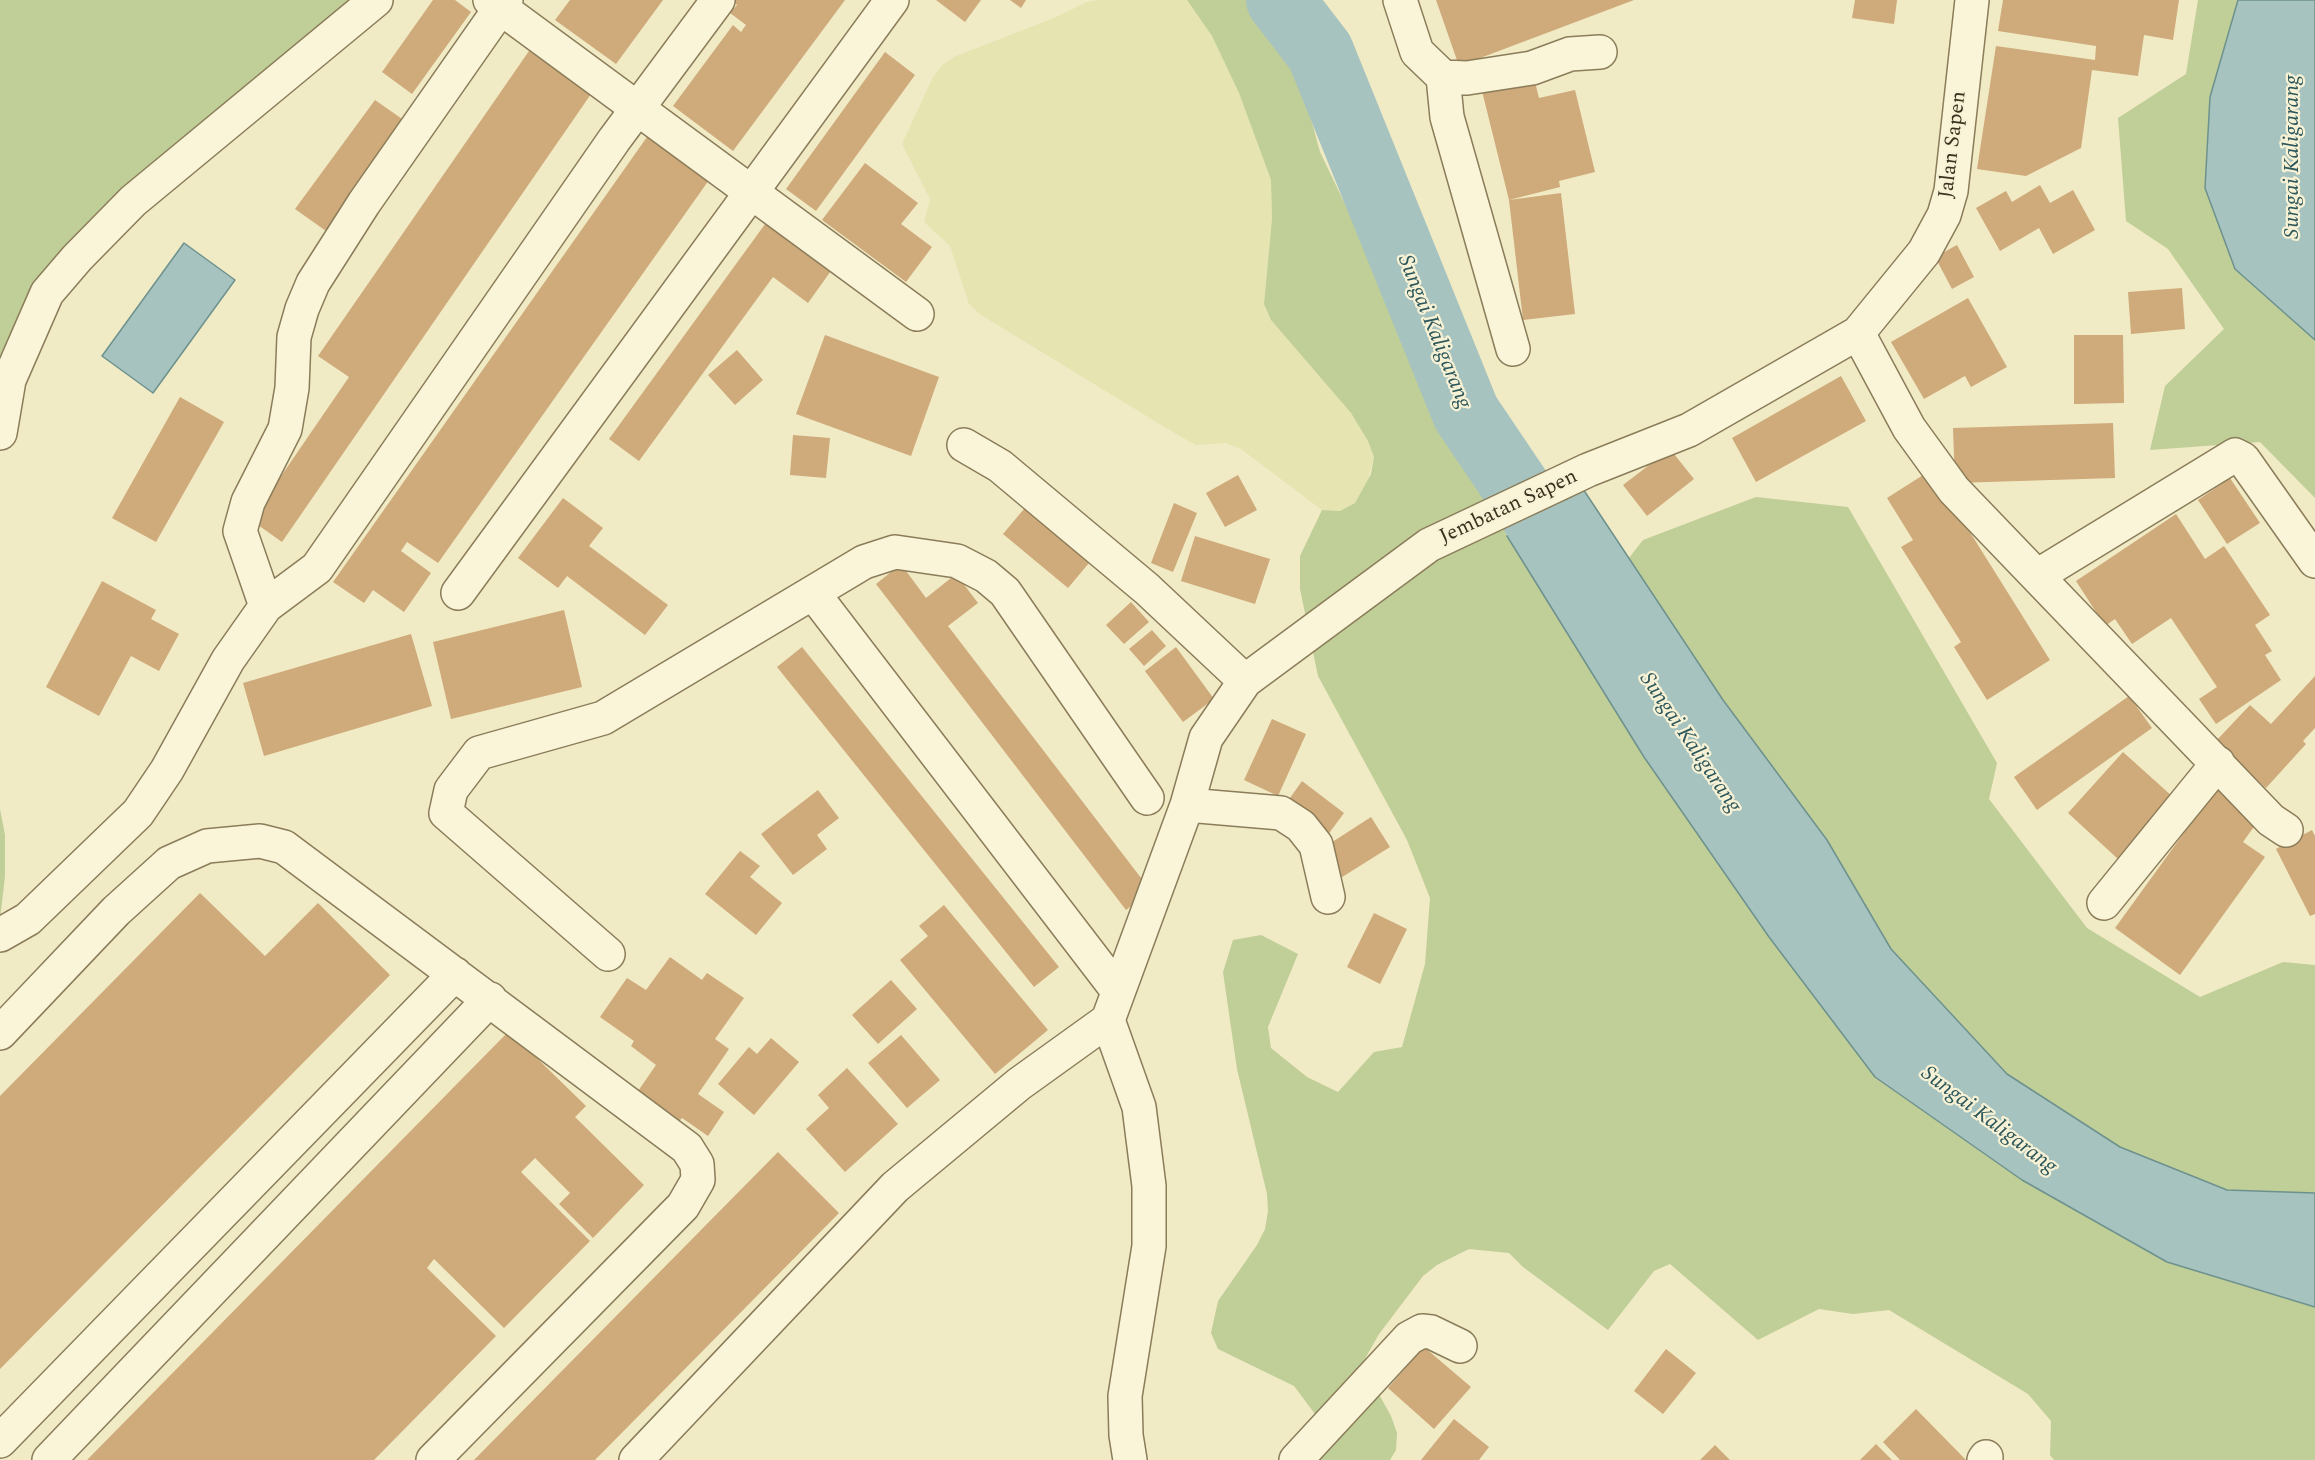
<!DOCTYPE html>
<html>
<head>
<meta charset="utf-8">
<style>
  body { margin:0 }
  canvas { display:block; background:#f0eac5 }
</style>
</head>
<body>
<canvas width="2315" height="1460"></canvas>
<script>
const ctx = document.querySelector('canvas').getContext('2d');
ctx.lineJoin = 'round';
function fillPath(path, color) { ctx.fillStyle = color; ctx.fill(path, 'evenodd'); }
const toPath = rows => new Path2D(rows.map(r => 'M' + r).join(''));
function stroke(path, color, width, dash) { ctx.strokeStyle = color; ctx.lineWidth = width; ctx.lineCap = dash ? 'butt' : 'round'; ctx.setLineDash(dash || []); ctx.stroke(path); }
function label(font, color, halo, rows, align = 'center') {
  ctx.font = font + ' Spectral,serif'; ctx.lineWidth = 4.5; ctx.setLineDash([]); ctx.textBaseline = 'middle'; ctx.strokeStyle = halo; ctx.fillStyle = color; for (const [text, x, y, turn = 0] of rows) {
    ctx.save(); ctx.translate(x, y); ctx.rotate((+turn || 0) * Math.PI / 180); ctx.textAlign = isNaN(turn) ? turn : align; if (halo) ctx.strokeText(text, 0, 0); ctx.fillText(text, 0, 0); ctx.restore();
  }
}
fillPath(toPath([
  [1099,0,1187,0,1212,36,1239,93,1271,180,1272,219,1264,304,1271,320,1351,413,1368,441,1374,457,1365,490,1355,503,1340,511,1322,510,1241,449,1225,443,1196,445,1176,434,981,315,969,304,950,246,924,222,930,199,902,144,932,79,942,65,956,56,1054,18,1087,2]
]), '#e6e5b2');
fillPath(toPath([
  [0,0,367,0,73,254,0,398],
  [1187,0,1248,0,1286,56,1302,86,1320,152,1450,423,1493,492,1507,536,1644,757,1769,937,1875,1077,2022,1180,2167,1262,2315,1307,2315,1460,2054,1460,2050,1455,2051,1421,2028,1394,1889,1310,1853,1314,1819,1309,1758,1340,1670,1264,1654,1271,1608,1330,1523,1267,1509,1253,1469,1249,1437,1265,1423,1276,1379,1334,1362,1364,1391,1416,1397,1433,1396,1450,1390,1460,1318,1460,1318,1418,1294,1386,1218,1349,1211,1333,1218,1301,1257,1245,1265,1229,1268,1211,1267,1194,1237,1069,1223,972,1233,940,1261,935,1298,954,1268,1027,1271,1048,1307,1077,1338,1092,1374,1052,1402,1047,1425,964,1430,898,1407,840,1318,676,1300,589,1300,556,1322,510,1340,511,1355,503,1371,474,1374,457,1368,441,1351,413,1271,320,1264,304,1272,219,1271,180,1239,93,1212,36],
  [2198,0,2238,0,2210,97,2235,269,2315,340,2315,498,2260,442,2150,450,2165,386,2224,329,2168,249,2126,221,2118,118,2186,74],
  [1756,497,1848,507,1997,763,1989,799,2087,928,2200,997,2283,962,2315,965,2315,1193,2227,1190,2120,1147,2007,1074,1891,949,1827,840,1723,700,1629,558,1643,540],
  [0,809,5,835,5,876,0,920]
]), '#c0ce98');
const water = toPath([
  [2238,0,2315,0,2315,340,2235,269,2205,188,2210,97,2238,0],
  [184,243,235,280,153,393,102,356,184,243],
  [1583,489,1723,700,1827,840,1891,949,2007,1074,2120,1147,2227,1190,2315,1193,2315,1307,2167,1262,2022,1180,1875,1077,1769,937,1644,757,1507,536,1583,489]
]);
fillPath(water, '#a7c3bf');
stroke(water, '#6d928e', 1.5);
stroke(toPath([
  [1280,0,1320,52,1466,413,1588,594]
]), '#a7c3bf', 68);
fillPath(toPath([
  [433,0,455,0,471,12,412,94,382,72],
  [570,0,663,0,616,64,555,20],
  [733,0,845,0,733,151,673,106,733,25,741,32,746,25,730,13,737,5],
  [936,0,981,0,965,22],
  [1010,0,1026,0,1021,8],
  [1436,0,1634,0,1459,66],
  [1855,0,1897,0,1894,24,1852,18],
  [2003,0,2179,0,2173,40,2144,35,2138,76,2092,70,2081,148,2026,176,1977,169,1996,46,2095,60,2096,46,1998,31],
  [529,51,591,94,282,542,251,520,349,377,318,356],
  [885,52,915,75,816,211,786,189],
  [1534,78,1539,98,1575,90,1595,172,1559,181,1560,187,1509,200,1482,91],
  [375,100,405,121,326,231,295,209],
  [647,137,709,180,438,563,407,542,401,551,431,573,404,612,373,590,364,603,333,582],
  [865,163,918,203,901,224,932,247,906,282,822,220],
  [2040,185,2050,203,2073,190,2095,230,2053,254,2039,228,2000,251,1976,208,2006,191,2012,202],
  [1561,193,1575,314,1523,320,1509,200],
  [768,220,833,268,808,303,773,277,639,461,609,439],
  [1957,245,1974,277,1952,289,1935,257],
  [2182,288,2185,329,2131,334,2128,292],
  [1968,298,2007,367,1971,387,1965,376,1924,399,1891,342],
  [825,335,939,377,911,456,796,414],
  [2074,335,2123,335,2124,403,2074,404],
  [737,350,763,380,735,405,708,375],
  [1841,376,1866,421,1756,482,1732,438],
  [180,397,224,422,156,542,112,518],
  [2113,423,2115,478,1955,483,1953,428],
  [793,435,830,438,826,478,790,475],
  [1670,449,1694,479,1647,516,1623,485],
  [1931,470,2050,660,1987,700,1954,647,1961,642,1901,547,1913,540,1887,498],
  [1238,475,1257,510,1225,527,1206,493],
  [2230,478,2260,523,2227,544,2198,500],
  [563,498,603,528,589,546,668,605,645,635,567,576,558,588,518,558],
  [1029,503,1094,557,1068,588,1003,534],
  [1174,503,1197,513,1173,572,1151,563],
  [2176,514,2205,559,2224,546,2270,615,2255,625,2272,651,2265,655,2281,680,2216,724,2199,699,2217,687,2171,618,2132,644,2115,619,2105,626,2076,581],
  [1195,536,1270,559,1255,604,1181,581],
  [901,564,926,598,956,574,978,603,948,626,1151,891,1126,910,876,584],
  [102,581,156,610,151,619,179,634,159,671,131,656,99,716,46,687],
  [1131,602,1149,622,1124,644,1106,625],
  [564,610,582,687,451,719,433,642],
  [1152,630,1166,646,1144,666,1129,649],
  [411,634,432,706,264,756,243,683],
  [802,647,1059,967,1034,987,777,667],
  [1176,647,1214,699,1183,722,1145,671],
  [2315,676,2315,728,2303,741,2306,744,2266,788,2215,742,2250,705,2271,724],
  [2129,696,2152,728,2037,810,2014,777],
  [1272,719,1306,734,1278,796,1244,780],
  [2123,752,2173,797,2118,859,2068,813],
  [2226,775,2258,821,2243,842,2265,857,2180,975,2115,928],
  [1302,781,1344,813,1327,836,1285,805],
  [818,790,839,818,817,835,827,849,793,875,761,834],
  [1371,817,1390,847,1339,879,1320,850],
  [2312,830,2315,836,2315,914,2310,916,2276,849],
  [740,851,760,866,750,877,782,903,756,935,705,894],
  [200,893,265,956,318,903,390,975,0,1369,0,1096],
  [944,905,1048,1030,995,1074,900,960,928,936,919,926],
  [1374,913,1407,929,1380,984,1347,967],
  [670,957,702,980,707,973,744,998,715,1039,729,1049,698,1094,724,1112,708,1136,682,1118,677,1123,636,1094,656,1065,631,1046,634,1041,600,1017,627,978,646,990],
  [891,980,917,1009,878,1044,852,1015],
  [509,1031,586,1106,575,1117,644,1185,593,1238,559,1204,570,1193,535,1158,521,1172,590,1241,504,1328,434,1259,427,1268,496,1336,374,1460,87,1460],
  [901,1035,940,1080,907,1108,868,1063],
  [771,1038,799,1062,754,1115,718,1084,749,1047,757,1054],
  [847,1068,898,1124,845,1172,806,1129,829,1108,818,1095],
  [778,1152,839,1213,748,1305,595,1460,474,1460],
  [1424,1347,1471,1387,1434,1429,1388,1388],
  [1666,1349,1696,1373,1663,1414,1634,1391],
  [1916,1409,1966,1460,1900,1460,1883,1442],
  [1454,1419,1489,1447,1479,1460,1421,1460],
  [1876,1444,1892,1460,1860,1460],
  [1715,1445,1730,1460,1700,1460]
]), '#cfaa7a');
const minor = toPath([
  [490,0,917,314],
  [1400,0,1417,52,1443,77,1447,117,1513,349],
  [1443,77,1467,78,1532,68,1570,54,1600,52],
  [1858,333,1909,428,1954,490,2271,820,2286,830],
  [0,433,9,380,47,293,77,258,133,201,376,0],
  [964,445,1000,466,1147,589,1245,681],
  [2037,576,2235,455,2243,459,2315,561],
  [458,593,892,0],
  [813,593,1118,991],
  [266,606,240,531,248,502,285,429,292,388,294,337,302,309,313,283,364,203,506,0],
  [1187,805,1281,813,1301,826,1316,845,1328,897],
  [2104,903,2218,763],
  [0,935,28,919,138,813,167,770,228,660,266,606,317,568,614,140,718,0],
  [608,954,446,813,451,790,479,753,603,718,864,562,895,552,957,561,986,576,1005,592,1147,798],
  [1108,1020,1139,1107,1149,1186,1149,1246,1125,1396,1126,1435,1130,1460],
  [0,1033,116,911,169,863,207,846,260,841,284,847,687,1148,697,1164,698,1180,683,1206,433,1460],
  [0,1441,455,974],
  [49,1460,490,999],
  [636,1460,895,1187,1019,1084,1108,1020,1187,805,1206,738,1245,681,1429,545,1588,470,1689,430,1858,333,1924,252,1944,215,1951,191,1972,0],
  [1296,1460,1409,1338,1422,1331,1431,1332,1460,1346],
  [1984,1460,1986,1457]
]);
stroke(minor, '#8b7c5a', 36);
stroke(minor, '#faf5d9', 33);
label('21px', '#3b311e', '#f7f2d5', [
  ["Jalan Sapen",1954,145,-83],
  ["Jembatan Sapen",1509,508,-25]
]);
label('italic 22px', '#2d575b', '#f7f2d5', [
  ["Sungai Kaligarang",2294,157,-90],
  ["Sungai Kaligarang",1433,332,68],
  ["Sungai Kaligarang",1689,743,56],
  ["Sungai Kaligarang",1988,1121,37]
]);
</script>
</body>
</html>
